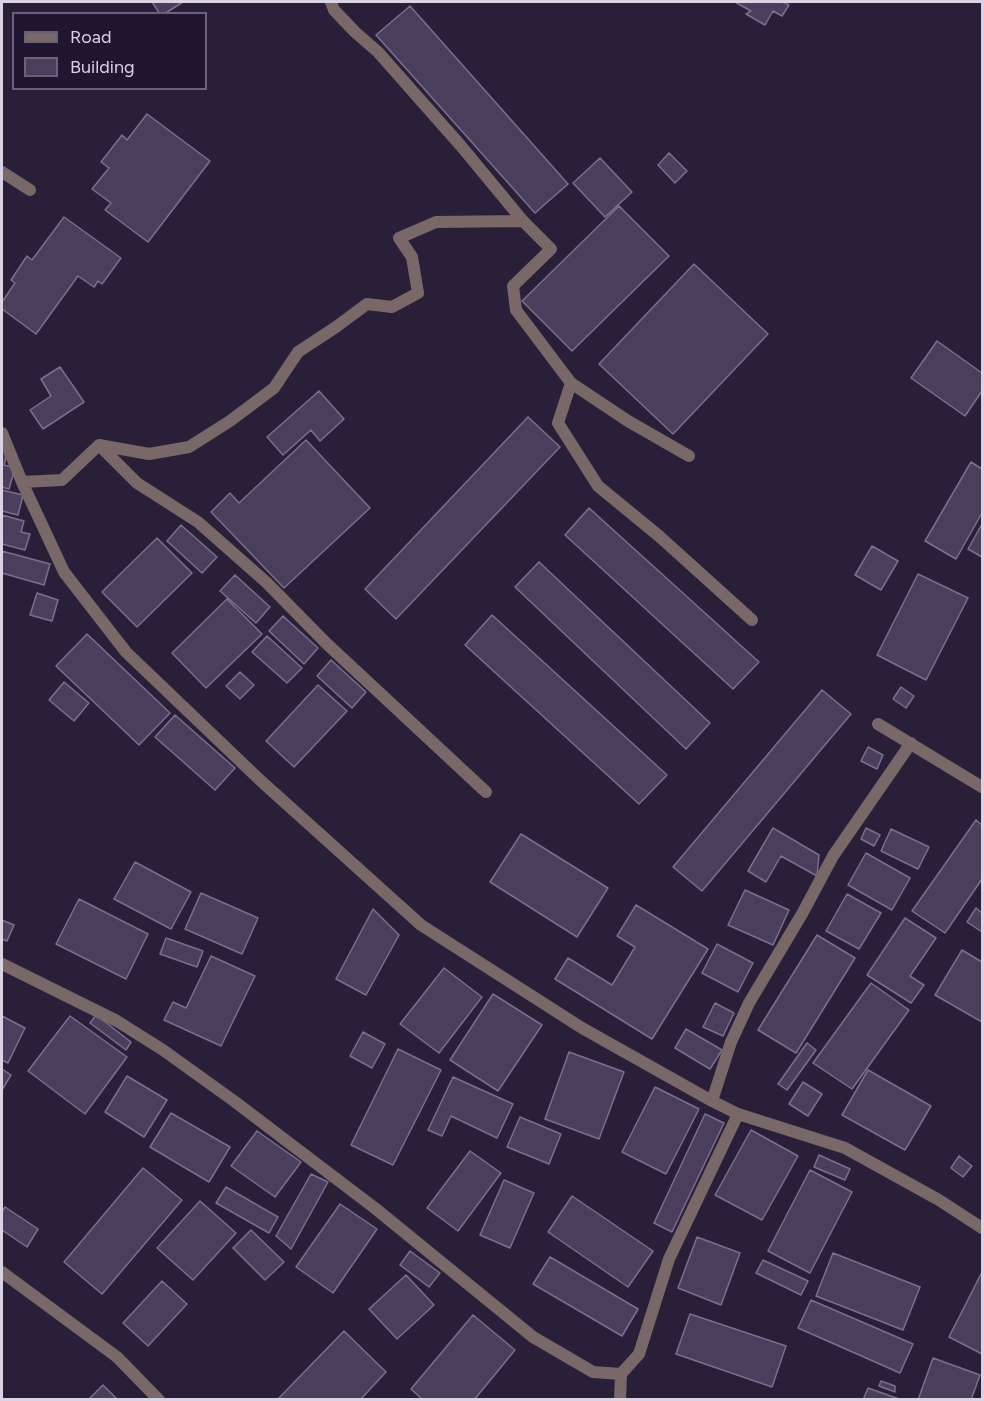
<!DOCTYPE html>
<html>
<head>
<meta charset="utf-8">
<style>
  body { margin:0 }
  #map { position:relative; width:984px; height:1401px; overflow:hidden; background:#2a1f39; font-family:Figtree,sans-serif }
  canvas { display:block }
  .frame { position:absolute; inset:0; border:3px solid #d9d3e4; pointer-events:none }
  .legend { position:absolute; left:12px; top:12px; width:195px; height:78px; box-sizing:border-box; background:#20162f; border:2px solid #6a6277; margin:0; padding:8px 10px; list-style:none; font-size:18px; color:#d9d3e4 }
  .legend li { display:flex; align-items:center; gap:12px; height:30px }
  .legend b { width:30px; border:2px solid #6a6277 }
</style>
</head>
<body>
<div id="map">
<canvas width="984" height="1401"></canvas>
<div class="frame"></div>
<ul class="legend">
<li><b style="height:8px;background:#796867"></b>Road</li>
<li><b style="height:16px;background:#493e5b"></b>Building</li>
</ul>
</div>
<script>
const ctx = document.querySelector('canvas').getContext('2d');
ctx.lineJoin = 'round';
function fillPath(path, color) { ctx.fillStyle = color; ctx.fill(path, 'evenodd'); }
const toPath = rows => new Path2D(rows.map(r => 'M' + r).join(''));
function stroke(path, color, width, dash) { ctx.strokeStyle = color; ctx.lineWidth = width; ctx.lineCap = dash ? 'butt' : 'round'; ctx.setLineDash(dash || []); ctx.stroke(path); }
const building = toPath([
  [152,2,183,2,164,14,160,14,152,2],
  [735,2,783,2,789,5,782,16,773,11,765,25,746,14,751,11,735,2],
  [410,6,568,184,535,213,376,35,410,6],
  [147,114,210,161,148,242,105,210,111,203,92,189,109,168,101,162,122,135,127,140,147,114],
  [669,153,687,171,675,183,658,165,669,153],
  [600,158,632,192,605,217,573,183,600,158],
  [619,206,669,256,572,351,522,301,619,206],
  [64,217,121,258,102,284,98,281,94,287,78,276,36,334,2,309,2,302,15,283,11,280,27,256,32,260,64,217],
  [694,264,768,334,673,434,599,364,694,264],
  [937,341,982,373,982,391,965,416,911,378,937,341],
  [60,367,84,402,43,429,30,410,51,396,41,379,60,367],
  [319,391,344,419,320,441,311,430,283,455,267,437,319,391],
  [528,417,560,447,396,619,365,589,528,417],
  [306,440,370,508,284,588,211,512,230,493,239,503,306,440],
  [2,449,8,451,4,465,15,468,9,489,2,487,2,449],
  [971,462,982,469,982,513,956,559,925,541,971,462],
  [2,490,23,495,18,515,2,511,2,490],
  [589,508,759,662,733,689,565,535,589,508],
  [2,515,24,521,21,532,30,534,25,550,2,544,2,515],
  [982,524,982,557,968,549,982,524],
  [181,525,217,557,202,573,167,541,181,525],
  [157,538,192,573,137,627,102,592,157,538],
  [872,546,898,561,881,590,855,575,872,546],
  [2,551,50,564,44,585,2,573,2,551],
  [539,562,710,723,686,749,515,587,539,562],
  [918,574,968,598,926,680,877,655,918,574],
  [235,575,270,607,256,623,220,591,235,575],
  [37,593,58,600,52,621,30,615,37,593],
  [227,599,262,634,206,688,172,653,227,599],
  [492,615,667,775,639,804,465,645,492,615],
  [283,616,318,648,304,664,269,631,283,616],
  [87,634,170,713,139,745,56,666,87,634],
  [267,636,302,668,287,683,252,652,267,636],
  [331,660,366,692,352,708,317,676,331,660],
  [240,672,254,685,240,699,226,686,240,672],
  [64,682,89,703,74,721,49,700,64,682],
  [318,685,347,711,294,767,266,741,318,685],
  [901,687,914,696,906,708,893,699,901,687],
  [822,690,851,714,702,891,673,867,822,690],
  [175,715,235,768,215,790,155,737,175,715],
  [868,747,883,755,877,769,861,761,868,747],
  [976,820,982,825,982,879,945,933,912,911,976,820],
  [773,828,819,855,817,876,781,856,766,882,748,871,773,828],
  [866,828,880,835,874,846,861,839,866,828],
  [891,829,929,847,918,869,881,851,891,829],
  [521,834,608,888,577,937,490,882,521,834],
  [866,853,910,878,892,910,848,885,866,853],
  [135,862,191,892,171,929,114,899,135,862],
  [745,890,789,910,773,945,728,925,745,890],
  [201,893,258,918,242,954,185,929,201,893],
  [847,894,881,913,859,949,826,931,847,894],
  [79,899,148,934,126,979,56,944,79,899],
  [636,905,708,949,652,1039,555,979,568,958,612,985,635,947,617,936,636,905],
  [976,908,982,913,982,932,967,922,976,908],
  [373,909,399,935,366,995,336,979,373,909],
  [905,918,936,938,910,976,924,985,911,1003,867,975,905,918],
  [2,920,14,925,7,941,2,939,2,920],
  [817,935,855,958,796,1053,758,1030,817,935],
  [166,938,203,951,197,967,160,954,166,938],
  [717,944,753,963,738,992,702,973,717,944],
  [962,950,982,962,982,1022,935,995,962,950],
  [211,956,255,976,221,1046,164,1020,173,1002,186,1008,211,956],
  [444,968,482,997,439,1053,400,1024,444,968],
  [871,983,909,1010,852,1089,813,1063,871,983],
  [493,994,542,1025,498,1091,450,1060,493,994],
  [715,1003,734,1013,723,1036,703,1027,715,1003],
  [96,1015,131,1042,126,1050,90,1023,96,1015],
  [2,1016,25,1028,8,1063,2,1060,2,1016],
  [70,1016,127,1057,85,1114,28,1071,70,1016],
  [686,1029,722,1050,710,1069,675,1048,686,1029],
  [363,1032,385,1044,372,1068,350,1056,363,1032],
  [807,1043,816,1050,787,1090,778,1084,807,1043],
  [398,1049,441,1070,393,1165,351,1145,398,1049],
  [569,1052,624,1072,599,1139,545,1119,569,1052],
  [2,1069,11,1075,2,1090,2,1069],
  [868,1070,931,1106,905,1150,842,1115,868,1070],
  [127,1076,167,1100,144,1137,105,1112,127,1076],
  [453,1077,513,1104,497,1138,451,1116,442,1136,428,1130,453,1077],
  [803,1082,822,1094,808,1116,789,1104,803,1082],
  [655,1087,699,1109,666,1174,622,1152,655,1087],
  [171,1113,230,1147,209,1182,150,1147,171,1113],
  [705,1114,724,1123,672,1232,654,1223,705,1114],
  [520,1117,561,1134,549,1164,507,1147,520,1117],
  [751,1130,798,1156,762,1220,715,1195,751,1130],
  [257,1131,301,1162,275,1197,231,1166,257,1131],
  [470,1151,501,1173,458,1231,427,1208,470,1151],
  [819,1155,850,1169,845,1180,814,1167,819,1155],
  [959,1156,972,1166,963,1177,951,1168,959,1156],
  [143,1168,182,1200,102,1294,64,1262,143,1168],
  [810,1170,852,1192,810,1273,768,1251,810,1170],
  [311,1174,328,1182,291,1249,276,1236,311,1174],
  [504,1180,534,1193,510,1248,480,1235,504,1180],
  [226,1187,278,1217,269,1233,216,1203,226,1187],
  [572,1196,653,1251,628,1287,548,1232,572,1196],
  [200,1201,236,1233,193,1280,157,1248,200,1201],
  [340,1204,377,1229,333,1293,296,1267,340,1204],
  [5,1207,38,1229,27,1247,2,1230,2,1212,5,1207],
  [251,1230,284,1262,265,1280,233,1248,251,1230],
  [697,1237,740,1253,721,1305,678,1288,697,1237],
  [410,1251,440,1273,429,1287,400,1265,410,1251],
  [833,1253,920,1287,903,1330,816,1296,833,1253],
  [550,1257,638,1309,622,1336,533,1284,550,1257],
  [763,1260,808,1281,801,1295,756,1273,763,1260],
  [982,1272,982,1354,949,1337,982,1272],
  [406,1275,434,1305,397,1339,369,1309,406,1275],
  [162,1281,187,1304,148,1346,123,1323,162,1281],
  [811,1300,913,1344,900,1373,798,1328,811,1300],
  [690,1314,786,1346,772,1387,676,1354,690,1314],
  [473,1315,515,1350,474,1400,423,1400,411,1389,473,1315],
  [344,1331,386,1372,360,1400,277,1400,344,1331],
  [933,1358,980,1375,971,1400,918,1400,933,1358],
  [881,1381,895,1386,895,1392,879,1386,881,1381],
  [103,1385,118,1400,88,1400,103,1385],
  [868,1388,902,1400,863,1400,868,1388]
]);
fillPath(building, '#493e5b');
stroke(building, '#7b6f8e', 1.5);
stroke(toPath([
  [331,2,334,10,355,32,378,52,461,146,523,221,551,249,513,286,516,310,571,383,628,421,689,456],
  [2,172,30,190],
  [571,383,558,423,598,486,659,536,752,620],
  [2,433,22,482,64,572,126,652,261,781,421,925,582,1028,712,1101,738,1114,845,1148,939,1200,982,1228],
  [99,445,137,483,198,522,266,582,326,643,486,792],
  [22,482,62,480,99,445,149,454,189,447,230,421,274,388,298,352,336,327,367,304,392,307,418,293,412,257,399,238,436,222,523,221],
  [878,724,982,787],
  [2,964,117,1021,163,1050,234,1101,376,1209,533,1337,593,1372,621,1374,639,1354,669,1259,738,1114],
  [712,1101,731,1042,749,1003,802,914,833,856,911,743],
  [2,1272,117,1357,159,1400],
  [620,1400,621,1374]
]), '#796867', 12);
</script>
</body>
</html>
